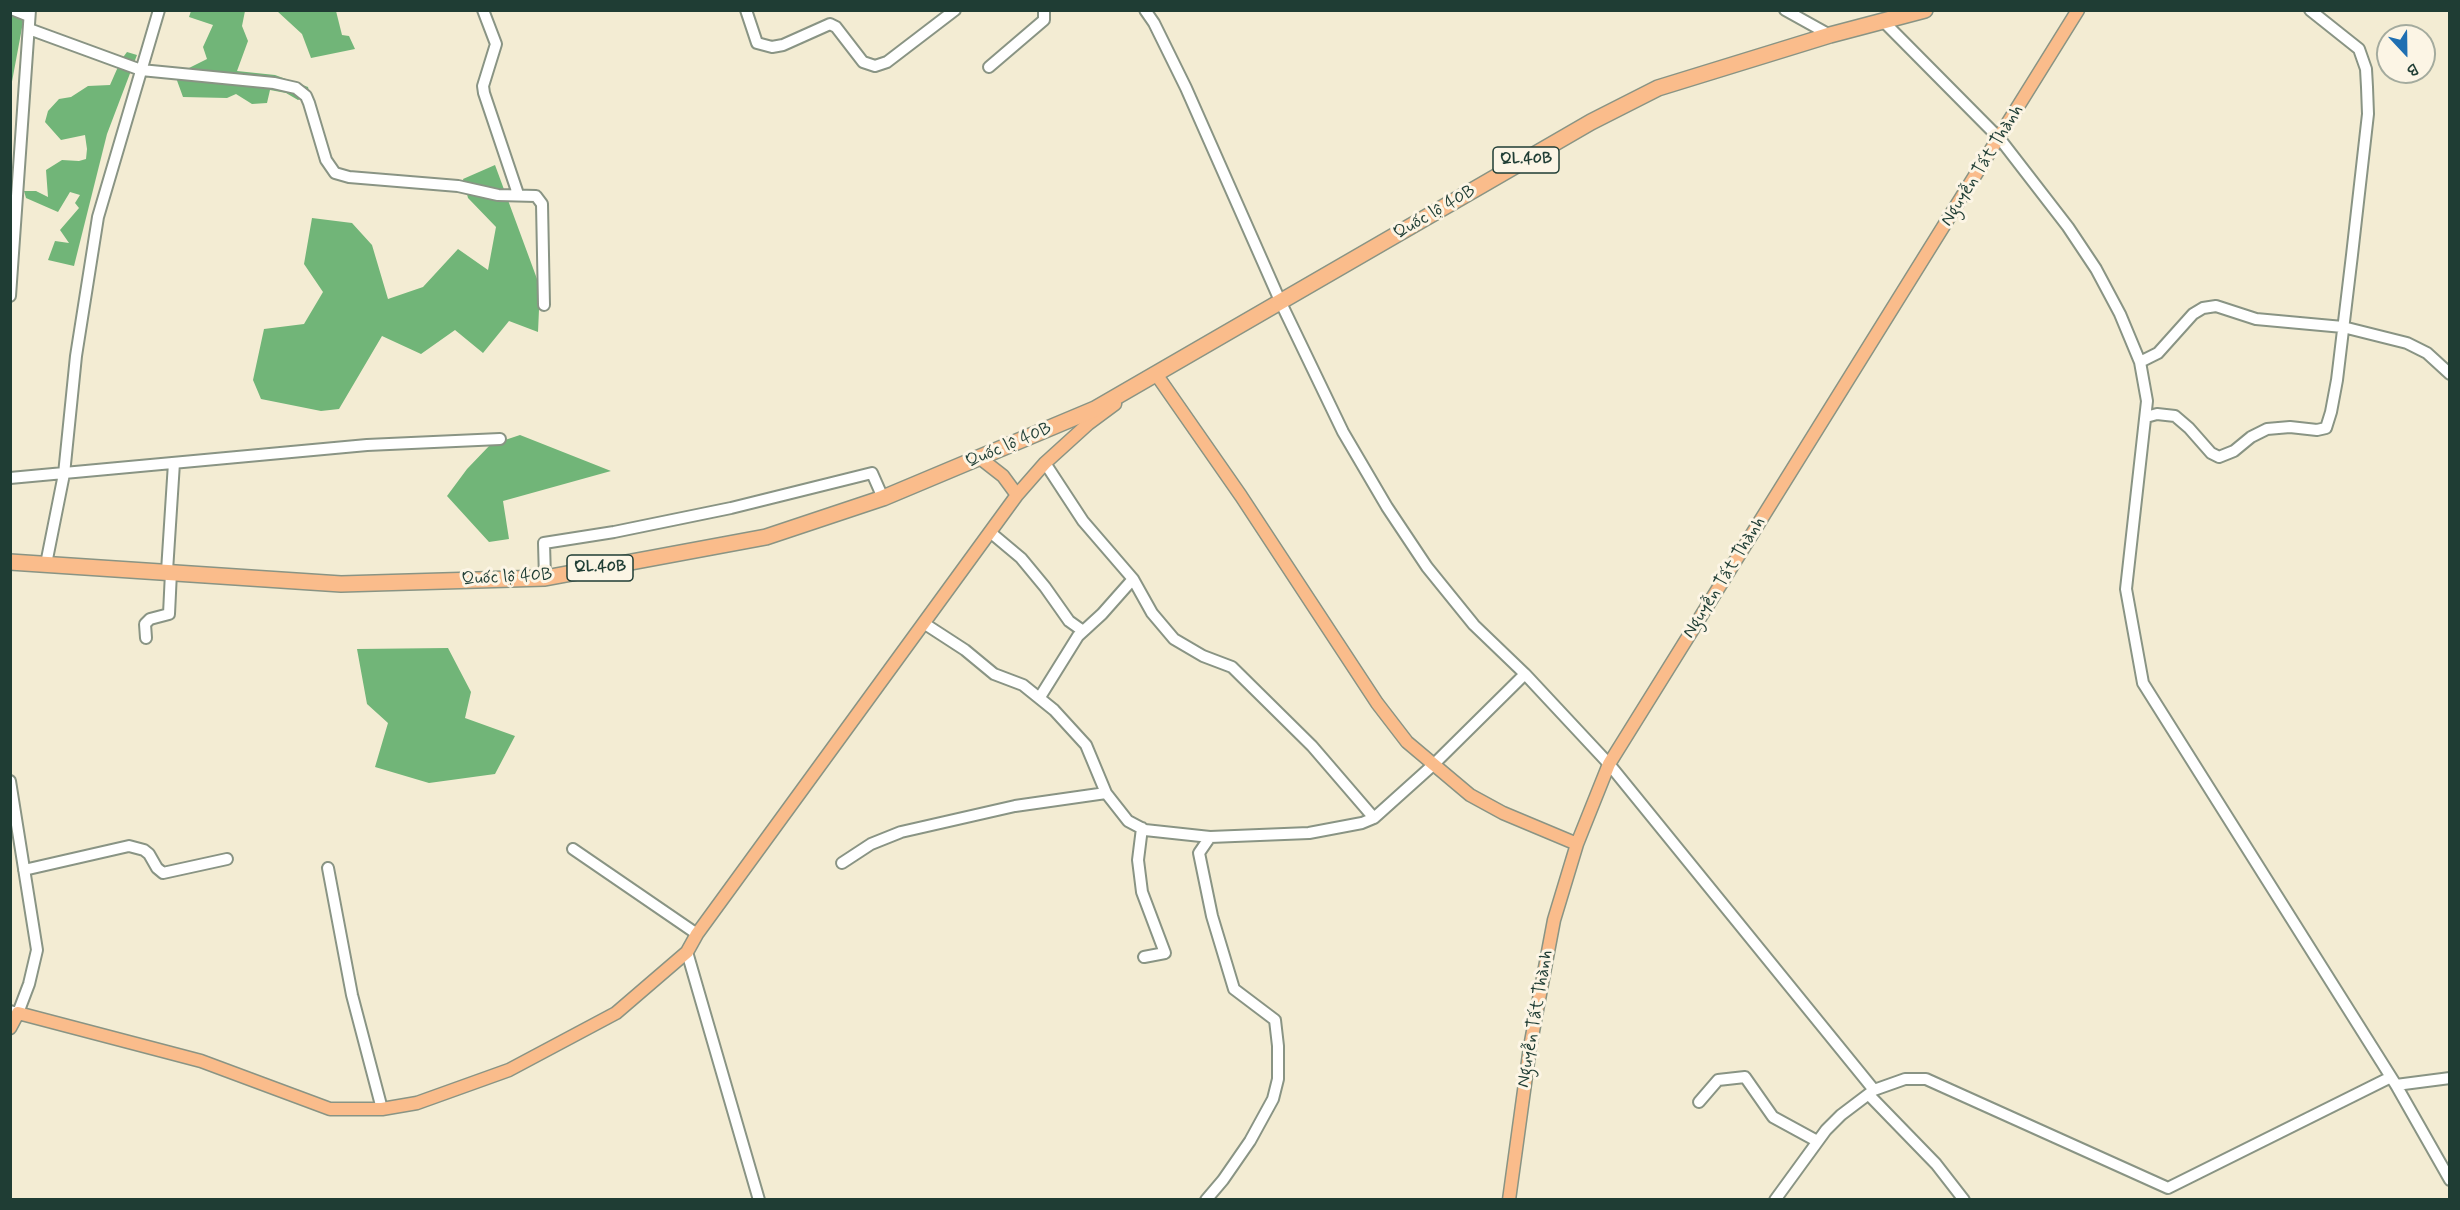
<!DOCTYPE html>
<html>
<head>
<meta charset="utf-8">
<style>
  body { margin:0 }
  #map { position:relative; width:2460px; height:1210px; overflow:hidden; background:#f3ecd3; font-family:Mynerve,sans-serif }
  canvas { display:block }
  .frame { position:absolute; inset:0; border:12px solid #1f3d34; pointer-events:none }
  .north { position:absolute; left:2376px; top:24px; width:60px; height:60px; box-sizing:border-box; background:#fcf5e5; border:2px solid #a4ab9e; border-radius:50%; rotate:158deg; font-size:16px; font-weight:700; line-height:24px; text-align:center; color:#1f3d34 }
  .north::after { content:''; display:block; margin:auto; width:21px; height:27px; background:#1f6fb2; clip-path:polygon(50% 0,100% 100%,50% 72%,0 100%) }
</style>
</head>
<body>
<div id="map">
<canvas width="2460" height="1210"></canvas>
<div class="frame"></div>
<div class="north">B</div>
</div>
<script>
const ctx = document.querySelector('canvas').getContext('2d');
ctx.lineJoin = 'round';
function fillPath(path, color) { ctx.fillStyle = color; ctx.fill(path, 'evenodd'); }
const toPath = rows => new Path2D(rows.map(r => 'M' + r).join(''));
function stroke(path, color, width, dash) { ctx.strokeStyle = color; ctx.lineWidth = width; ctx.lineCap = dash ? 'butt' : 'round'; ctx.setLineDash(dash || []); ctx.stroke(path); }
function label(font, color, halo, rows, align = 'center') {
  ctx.font = font + ' Mynerve,sans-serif'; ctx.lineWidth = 6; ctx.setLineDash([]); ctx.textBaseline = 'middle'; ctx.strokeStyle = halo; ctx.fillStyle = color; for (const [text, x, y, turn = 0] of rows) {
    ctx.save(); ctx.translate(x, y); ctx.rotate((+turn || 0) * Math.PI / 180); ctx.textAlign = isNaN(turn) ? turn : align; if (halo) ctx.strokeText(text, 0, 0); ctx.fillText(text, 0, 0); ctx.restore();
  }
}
fillPath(toPath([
  [191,11,245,11,242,26,248,41,237,71,275,75,308,87,310,95,298,100,286,93,270,90,267,103,252,104,236,94,227,98,183,97,175,75,207,59,203,47,213,25,189,17],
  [277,11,336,11,342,35,349,36,355,49,311,58,302,34],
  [11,15,24,17,11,87],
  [127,52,137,55,107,134,74,266,48,260,55,241,69,243,60,230,79,208,75,203,80,195,70,192,58,212,26,198,24,191,36,191,48,197,46,170,62,160,79,161,86,159,87,149,85,135,61,140,45,122,48,111,59,99,71,97,88,86,110,85,121,60],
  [495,165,540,287,538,332,509,321,483,353,455,330,421,354,382,336,339,409,321,411,261,399,253,380,264,329,304,324,323,292,304,264,312,218,352,223,372,245,388,299,423,287,458,249,488,270,496,227,468,198,463,179],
  [520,435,611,471,503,501,509,539,489,542,447,496,467,469,490,445],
  [448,648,471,692,465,718,515,736,495,774,429,783,375,767,388,723,367,704,357,649]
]), '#71b578');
const minor = toPath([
  [14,10,29,16],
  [483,10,496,44,483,86,484,93,518,194],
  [746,10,757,43,772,47,783,45,830,24,836,27,863,62,875,66,887,62,955,10],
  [1145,10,1154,23,1186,88,1281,303,1343,432,1387,507,1427,567,1474,625,1525,674],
  [1785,10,1830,35],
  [1884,22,2000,139,2068,227,2096,269,2120,314,2140,362,2147,401,2126,589,2143,683,2396,1085,2450,1180],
  [29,29,141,70,274,83,296,88,306,96,309,103,326,160,335,173,349,177,458,186,498,195,536,196,542,204,544,305],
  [989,67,1044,20,1044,10],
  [10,296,30,10],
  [2140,362,2158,353,2193,314,2203,308,2216,306,2256,319,2343,327,2407,343,2427,353,2450,374],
  [2146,417,2157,414,2175,416,2189,428,2211,453,2219,457,2234,451,2251,437,2267,429,2290,427,2317,430,2326,428,2331,412,2337,380,2352,255,2368,114,2367,87,2366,69,2359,49,2310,10],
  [1045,463,1083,521,1133,579,1152,613,1174,639,1203,656,1232,667,1312,746,1374,818,1362,823,1309,833,1210,837,1199,853,1212,916,1234,989,1275,1020,1278,1046,1278,1079,1273,1099,1250,1141,1223,1180,1206,1200],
  [10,478,367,445,500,439],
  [990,532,1021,558,1045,587,1069,621,1083,631],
  [46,564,64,474,76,356,98,217,159,10],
  [167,571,174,463],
  [545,578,544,543,614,532,731,508,872,473,883,498],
  [925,624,965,650,994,674,1023,685,1054,710,1086,745,1106,793,1128,821,1145,830,1210,837],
  [146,638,145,624,150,619,169,614,171,572],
  [1040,697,1078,636,1102,614,1133,579],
  [10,781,37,950,29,984,18,1013,10,1011],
  [1374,818,1433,765,1525,674,1609,764,1874,1090,1905,1079,1926,1079,2168,1188,2391,1077],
  [1142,828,1138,860,1142,892,1165,953,1144,957],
  [573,849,697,934],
  [842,863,871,844,901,832,1015,806,1106,793],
  [328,868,352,995,382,1109],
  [24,870,129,846,144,850,149,854,157,868,163,873,227,859],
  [687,952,759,1200],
  [2396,1085,2450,1078],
  [1869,1095,1936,1164,1964,1200],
  [1699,1102,1718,1080,1745,1077,1773,1117,1817,1141],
  [1775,1200,1826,1130,1841,1115,1874,1090]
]);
const major = toPath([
  [1148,379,1156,374,1241,496,1377,703,1407,742,1470,795,1503,813,1577,844],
  [980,458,1003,476,1017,495],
  [10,1028,18,1013,201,1061,330,1109,382,1109,417,1103,509,1070,616,1013,687,952,697,934,1017,495,1045,463,1088,424,1115,404],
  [1509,1200,1530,1047,1554,920,1577,844,1609,764,2078,10]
]);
const highway = toPath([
  [10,562,341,584,545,578,766,537,883,498,1095,409,1591,122,1658,88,1830,35,1925,10]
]);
stroke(minor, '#899484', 14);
stroke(major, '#899484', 15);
stroke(highway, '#899484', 18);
stroke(minor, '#fff', 10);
stroke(major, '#fabc8b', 12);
stroke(highway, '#fabc8b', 15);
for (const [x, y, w] of [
  [1526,160,66],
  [600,568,66]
]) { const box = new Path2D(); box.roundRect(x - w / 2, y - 13, w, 26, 4.5); ctx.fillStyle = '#fcf5e5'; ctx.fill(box); stroke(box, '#1f3d34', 1.5); }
label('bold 16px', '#1f3d34', null, [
  ["QL.40B",1526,160],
  ["QL.40B",600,568]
]);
label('18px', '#1f3d34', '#fcf5e5', [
  ["Nguyễn Tất Thành",1983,166,-58],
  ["Quốc lộ 40B",1435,213,-30],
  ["Quốc lộ 40B",1009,446,-23],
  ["Quốc lộ 40B",507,578,-3],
  ["Nguyễn Tất Thành",1725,578,-58],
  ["Nguyễn Tất Thành",1536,1019,-80]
]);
</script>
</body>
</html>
